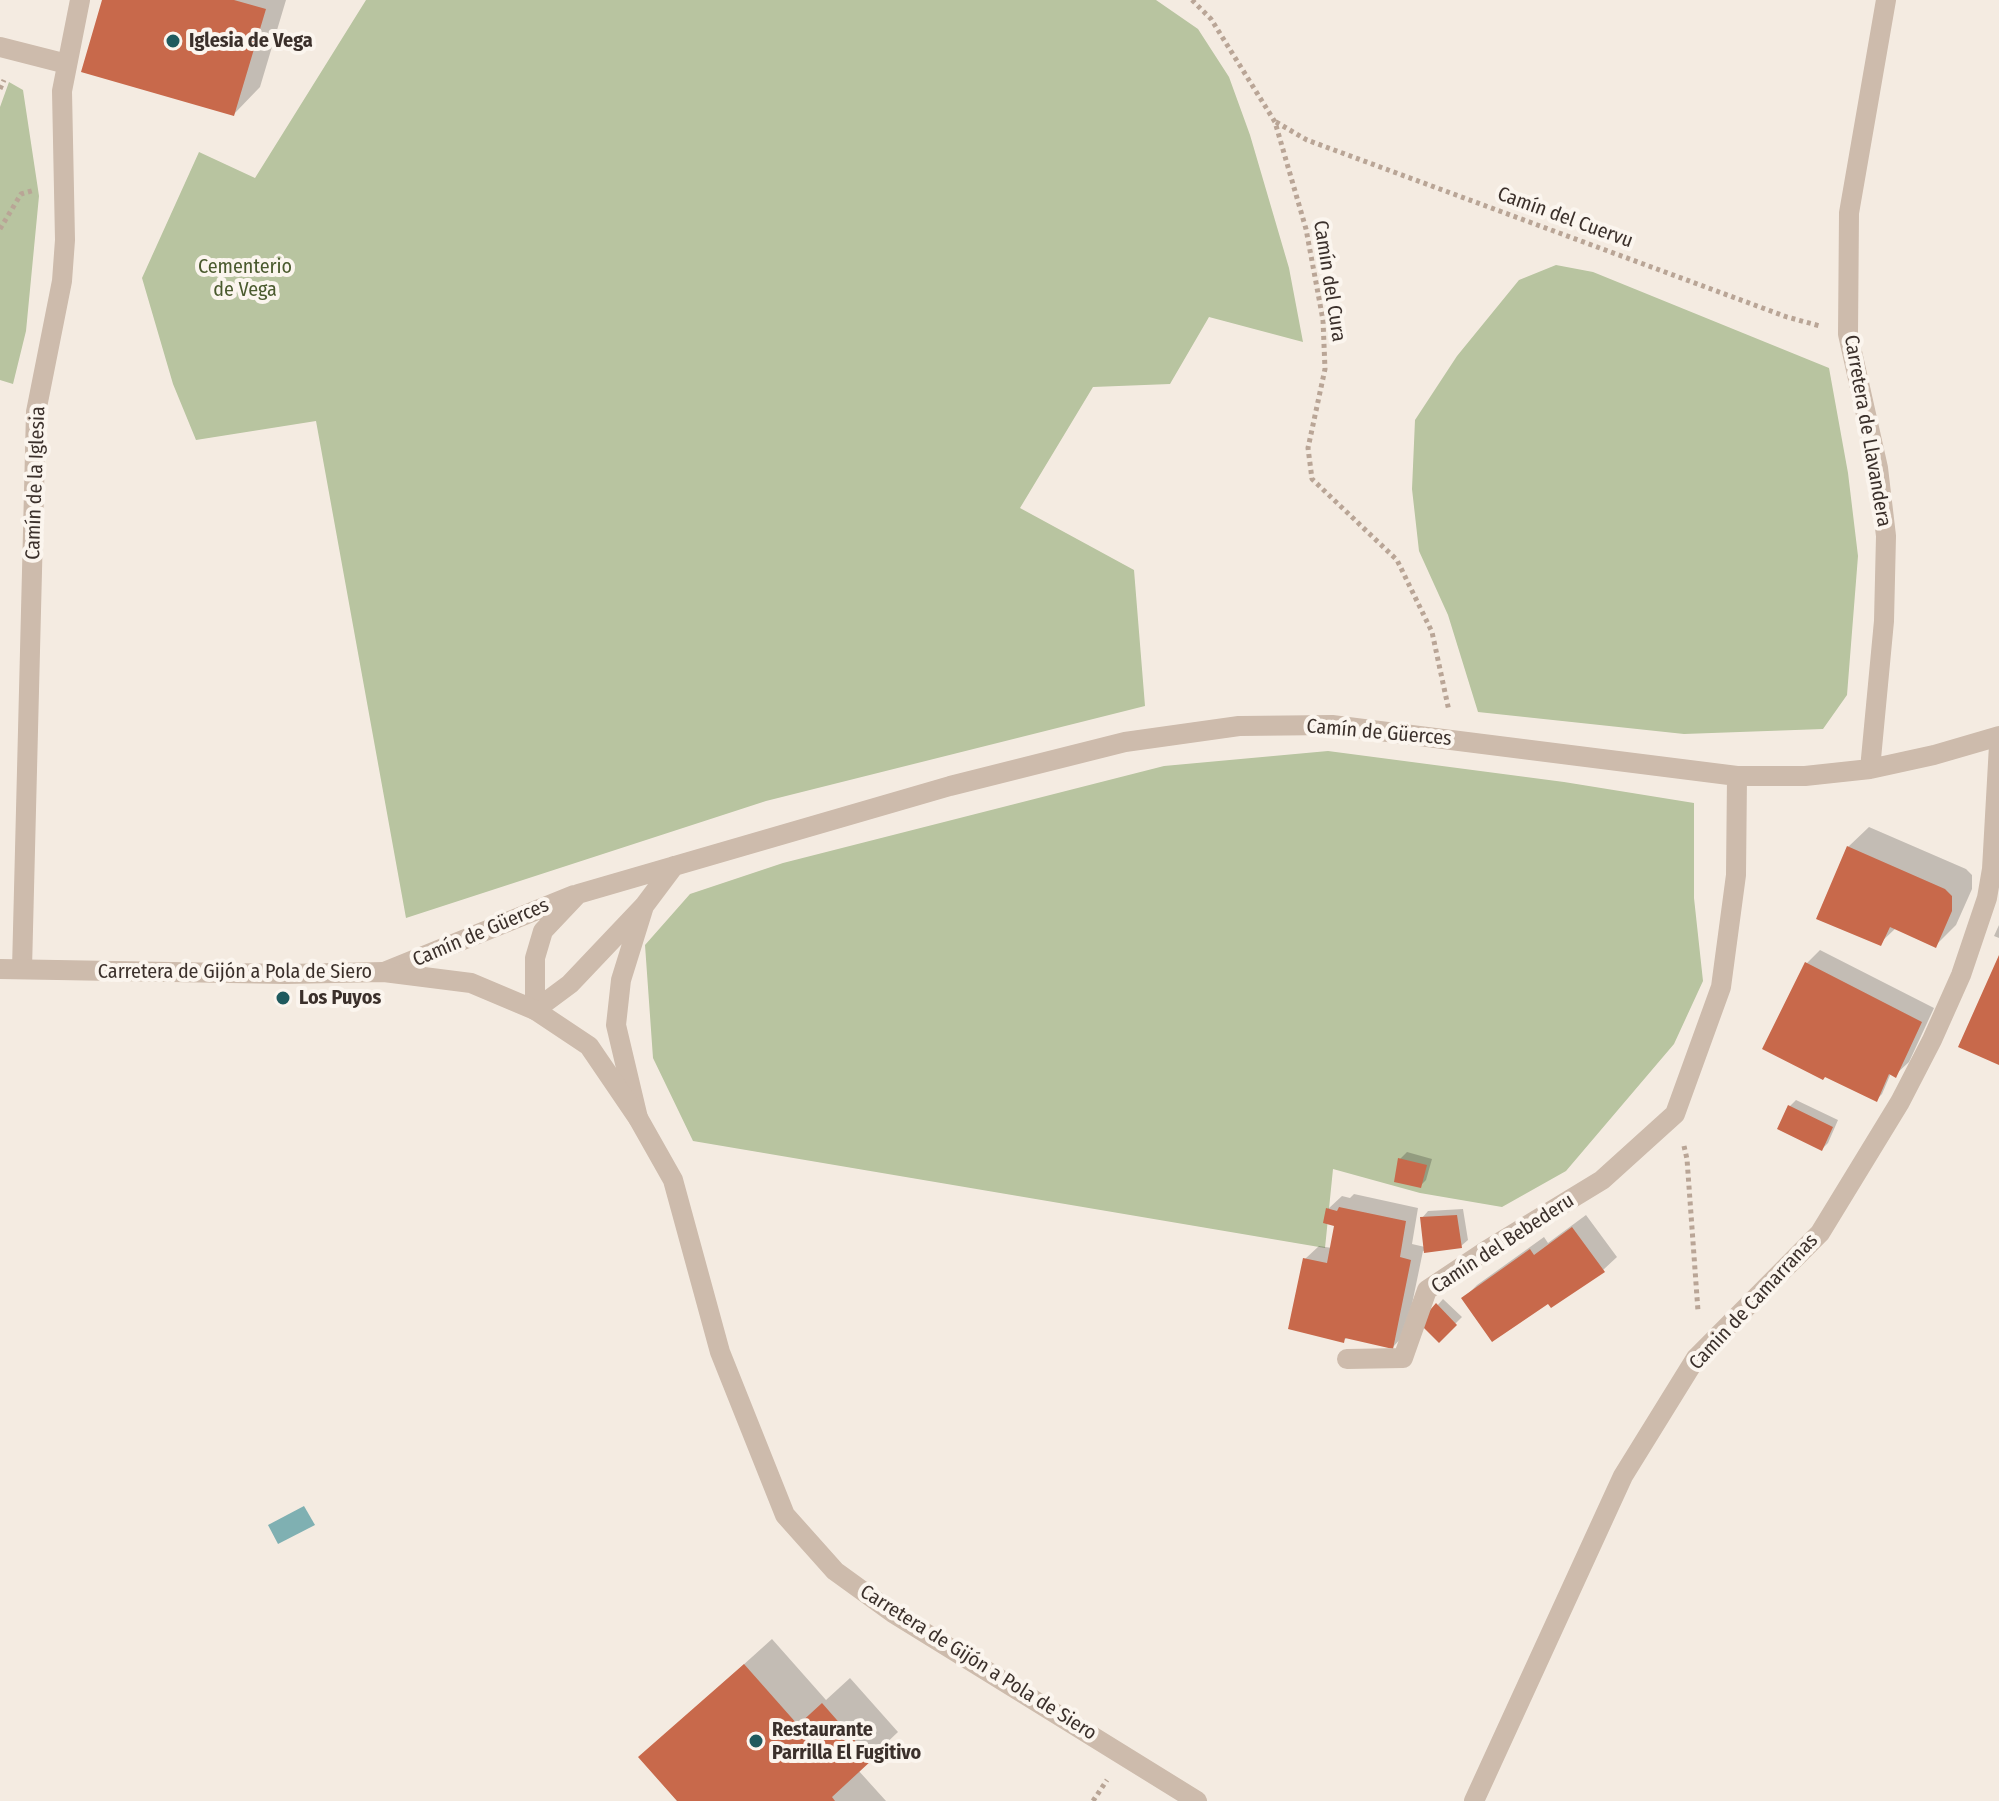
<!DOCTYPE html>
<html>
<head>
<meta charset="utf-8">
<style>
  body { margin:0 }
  canvas { display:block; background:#f4ebe1 }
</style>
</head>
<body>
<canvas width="1999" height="1801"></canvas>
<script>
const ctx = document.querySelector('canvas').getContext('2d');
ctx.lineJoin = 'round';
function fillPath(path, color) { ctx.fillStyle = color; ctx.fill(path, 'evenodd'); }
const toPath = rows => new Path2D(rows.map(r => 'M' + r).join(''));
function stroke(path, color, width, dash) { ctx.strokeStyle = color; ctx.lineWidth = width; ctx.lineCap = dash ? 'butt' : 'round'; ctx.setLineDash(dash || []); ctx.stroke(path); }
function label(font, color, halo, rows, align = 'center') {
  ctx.font = font + ' "Fira Sans Condensed",sans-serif'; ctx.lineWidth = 8; ctx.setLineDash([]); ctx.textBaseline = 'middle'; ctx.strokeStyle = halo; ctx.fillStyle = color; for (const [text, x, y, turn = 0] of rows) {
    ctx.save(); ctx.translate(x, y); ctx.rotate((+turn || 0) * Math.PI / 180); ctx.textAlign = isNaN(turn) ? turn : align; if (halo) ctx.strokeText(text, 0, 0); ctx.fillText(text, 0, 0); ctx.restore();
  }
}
fillPath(toPath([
  [366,0,1156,0,1198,29,1229,77,1250,135,1289,268,1303,342,1209,317,1170,384,1093,387,1020,508,1134,570,1145,706,766,801,406,918,316,421,196,440,173,384,142,278,199,152,255,178],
  [9,82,23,90,39,196,26,331,13,384,0,380,0,107],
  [1556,265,1593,272,1829,368,1848,473,1858,556,1847,695,1823,729,1684,734,1478,712,1448,615,1419,551,1412,489,1415,420,1457,356,1519,280],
  [1328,751,1564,782,1694,803,1694,898,1703,981,1674,1044,1566,1171,1502,1207,1420,1193,1333,1169,1325,1248,693,1141,653,1058,645,945,690,894,783,863,1164,766]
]), '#b8c4a0');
fillPath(toPath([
  [304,1506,315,1525,278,1544,268,1525]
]), '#7fb0b2');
fillPath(toPath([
  [104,0,286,0,260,87,234,114],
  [1869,827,1966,869,1972,875,1972,889,1956,925,1935,946,1896,928,1880,943,1848,847],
  [1999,925,1999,938,1994,936],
  [1820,950,1934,1008,1909,1062,1895,1075,1891,1073,1882,1094,1876,1100,1806,964],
  [1796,1100,1838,1120,1828,1143,1822,1149,1779,1128,1790,1106],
  [1407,1152,1432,1159,1426,1180,1420,1186,1400,1159],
  [1354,1194,1418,1208,1412,1244,1425,1247,1422,1218,1428,1211,1463,1209,1468,1240,1461,1246,1423,1251,1406,1333,1393,1347,1348,1337,1344,1340,1305,1259,1319,1246,1332,1248,1336,1224,1328,1209,1342,1196,1350,1198],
  [1586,1215,1617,1257,1603,1270,1549,1301,1464,1298,1477,1285,1544,1237,1548,1243],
  [1443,1299,1462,1317,1439,1340,1422,1323],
  [772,1639,826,1700,850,1678,898,1732,858,1770,886,1801,679,1801,641,1757]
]), '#0003');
fillPath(toPath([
  [102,0,234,0,266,9,234,116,81,72],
  [1847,846,1945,889,1952,896,1952,911,1936,948,1890,927,1881,946,1816,919],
  [1999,955,1999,1065,1958,1047],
  [1805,962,1922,1022,1896,1078,1889,1074,1877,1102,1825,1077,1823,1080,1762,1049],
  [1788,1105,1833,1127,1822,1151,1777,1129],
  [1398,1158,1427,1165,1421,1188,1394,1182],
  [1339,1207,1406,1221,1400,1257,1411,1260,1393,1349,1345,1338,1344,1343,1288,1329,1303,1258,1327,1263,1334,1226,1323,1223,1326,1208,1337,1211],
  [1457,1215,1462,1248,1424,1253,1420,1217],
  [1572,1227,1605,1272,1551,1308,1548,1304,1492,1342,1461,1298,1530,1249,1534,1255],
  [1436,1303,1457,1325,1439,1343,1419,1323],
  [744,1664,798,1725,822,1703,872,1760,832,1797,835,1801,677,1801,638,1757]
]), '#c8694b');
stroke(toPath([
  [1192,0,1211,19,1275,122,1306,229,1323,320,1325,369,1308,448,1312,479,1397,560,1432,632,1449,711],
  [0,89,4,80],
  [1276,122,1307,140,1787,317,1820,326],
  [0,229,21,194,35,190],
  [1684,1146,1687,1159,1698,1311],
  [1093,1801,1107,1780]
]), '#b9a596', 5, [4, 4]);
stroke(toPath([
  [0,47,67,64],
  [1870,769,1884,621,1886,536,1878,468,1848,334,1849,213,1886,0],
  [22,969,36,412,62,281,65,240,62,91,80,0],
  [384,972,574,895],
  [535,1010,535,958,543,931,578,894,950,786,1125,742,1239,726,1332,725,1737,776,1805,776,1870,769,1934,755,1999,736],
  [535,1010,570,984,644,906,674,866],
  [638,1118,616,1025,621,980,644,906],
  [1347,1359,1403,1358,1427,1290,1487,1250,1602,1180,1675,1114,1721,987,1736,875,1737,776],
  [1474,1801,1623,1476,1696,1358,1820,1233,1900,1102,1932,1040,1961,975,1987,898,1992,869,1999,745]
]), '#cdbbac', 20);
stroke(toPath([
  [0,969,286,974,384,972,471,983,535,1010,589,1046,638,1118,673,1180,720,1352,785,1515,835,1571,893,1613,1197,1801]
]), '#cdbbac', 20);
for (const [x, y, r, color] of [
  [173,41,8,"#1f5a5e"],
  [283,998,8,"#1f5a5e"],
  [756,1741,8,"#1f5a5e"]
]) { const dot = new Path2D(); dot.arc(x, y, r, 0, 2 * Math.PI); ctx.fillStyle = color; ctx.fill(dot); stroke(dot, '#fbf5ee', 3); }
label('bold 20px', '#3b302b', '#fbf5ee', [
  ["Iglesia de Vega",189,41],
  ["Los Puyos",299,998],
  ["Restaurante",772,1730],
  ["Parrilla El Fugitivo",772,1753]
], 'left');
label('20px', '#3b302b', '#fbf5ee', [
  ["Camín del Cuervu",1565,218,20],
  ["Camín del Cura",1329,281,81],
  ["Carretera de Llavandera",1867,431,80],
  ["Camín de la Iglesia",36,483,-88],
  ["Camín de Güerces",1379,733,5],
  ["Camín de Güerces",481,933,-23],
  ["Carretera de Gijón a Pola de Siero",235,972],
  ["Camín del Bebederu",1503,1244,-33],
  ["Camin de Camarranas",1754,1302,-47],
  ["Carretera de Gijón a Pola de Siero",978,1663,32]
]);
label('20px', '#4a5a2e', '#fbf5ee', [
  ["Cementerio",245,267],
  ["de Vega",245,290]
]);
</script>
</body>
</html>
